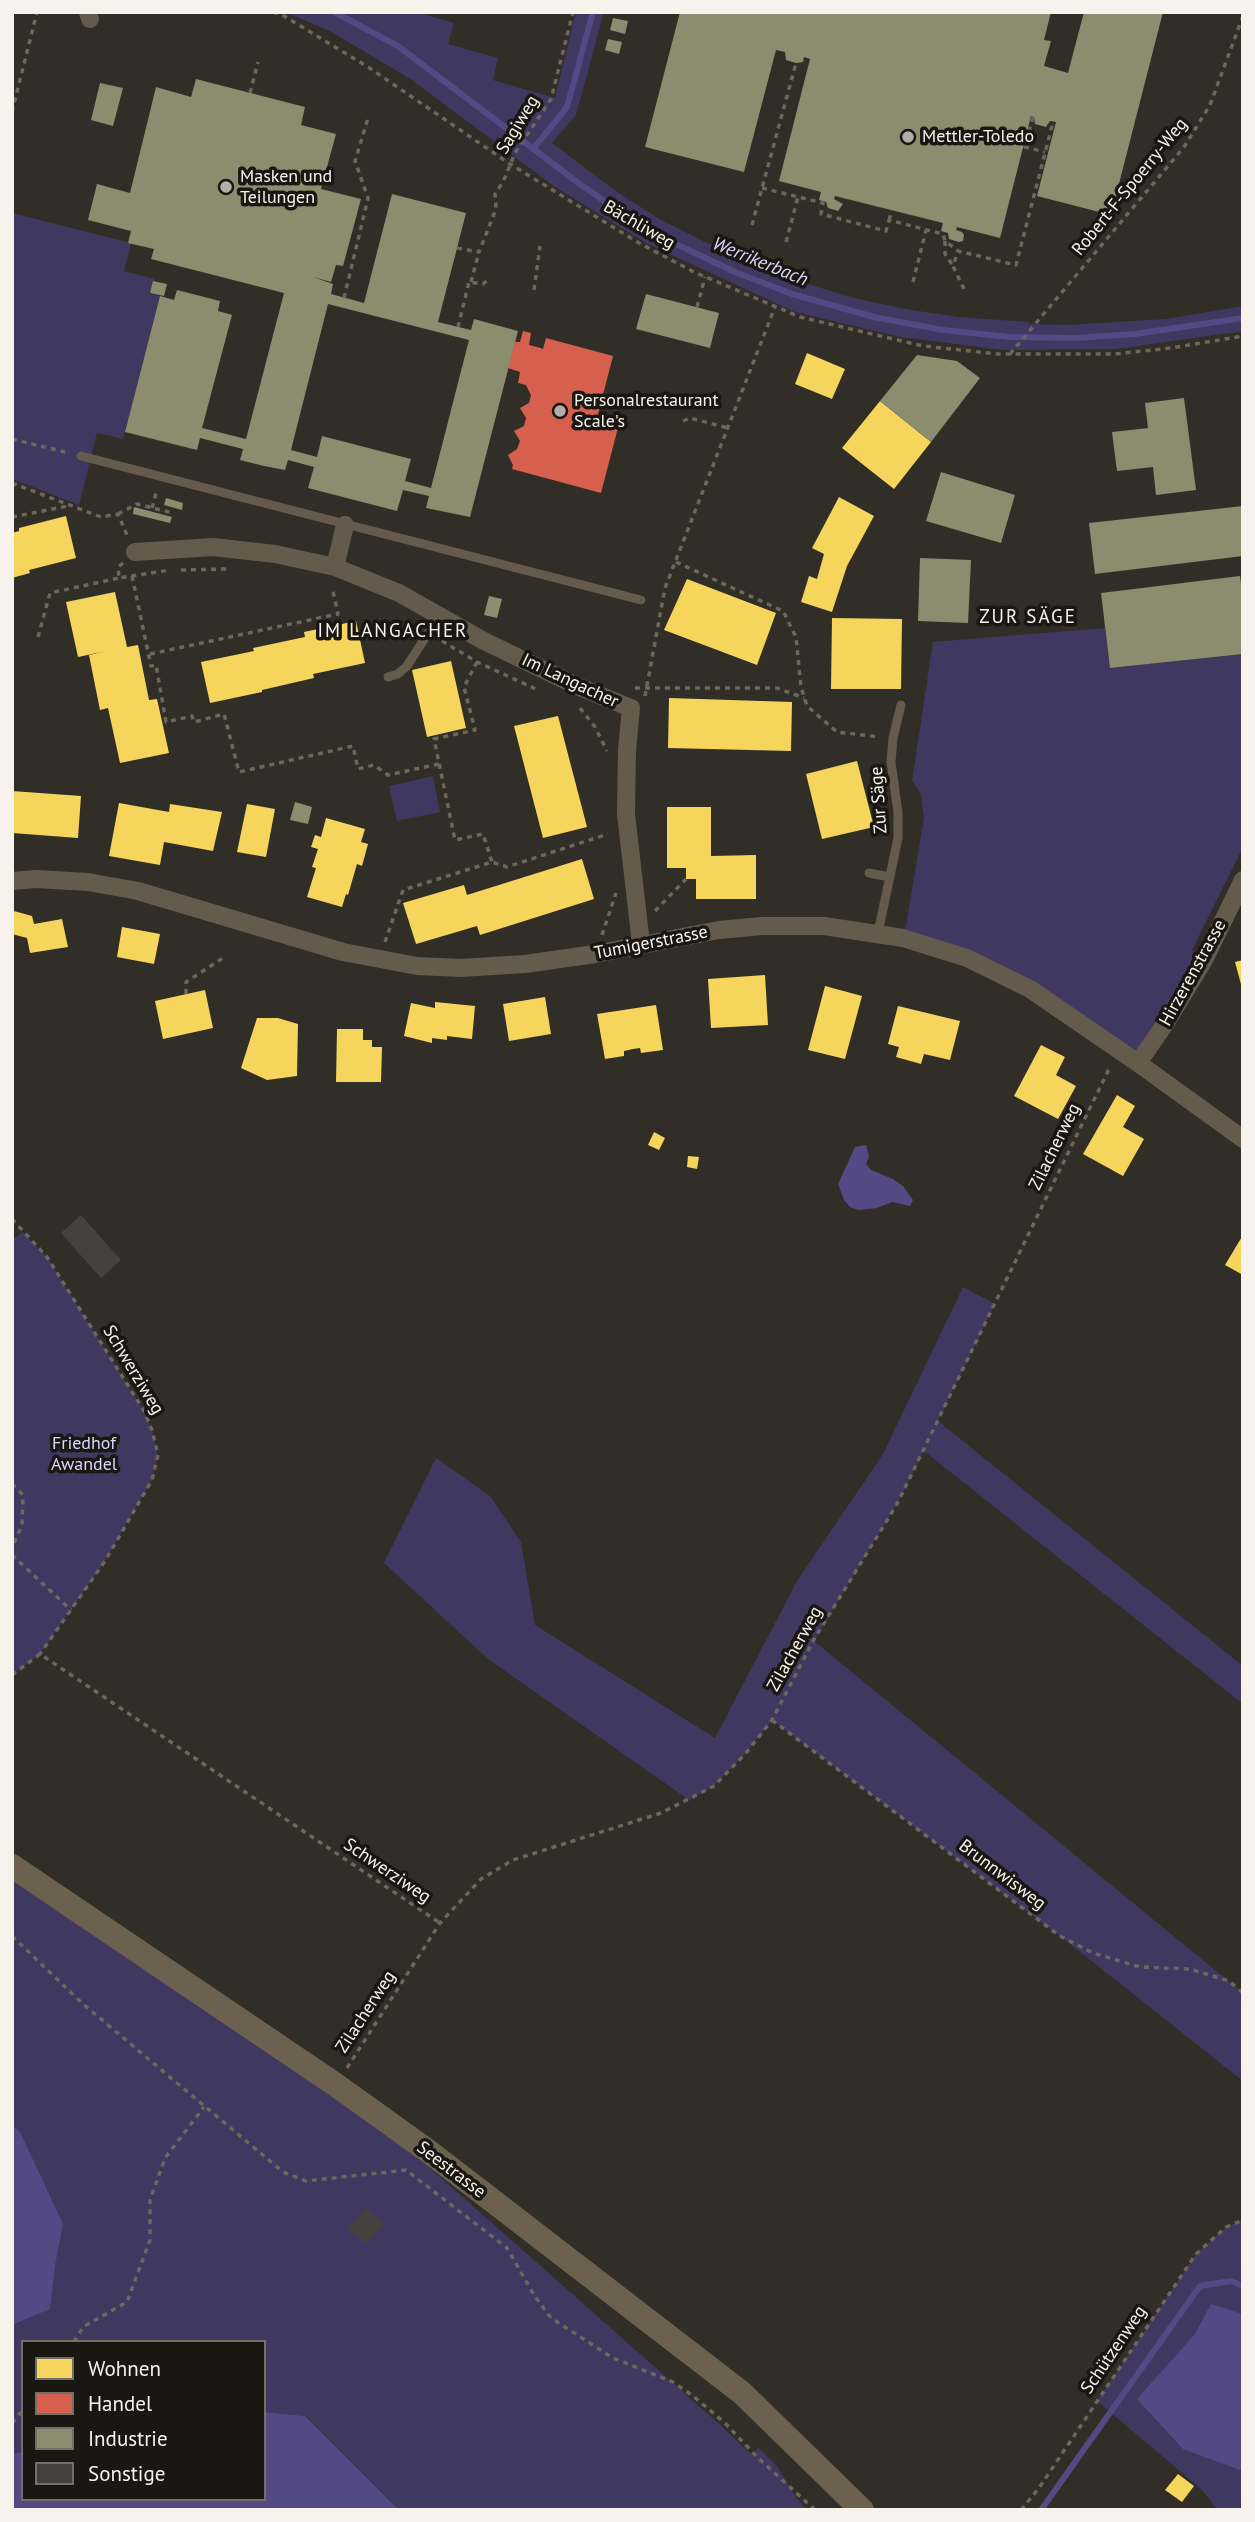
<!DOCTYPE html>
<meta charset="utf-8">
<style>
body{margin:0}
#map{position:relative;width:1255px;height:2522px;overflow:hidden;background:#312e28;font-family:"PT Sans",sans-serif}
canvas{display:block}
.frame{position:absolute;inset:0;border:14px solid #f7f3ec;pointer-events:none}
.legend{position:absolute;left:21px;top:2340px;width:245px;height:161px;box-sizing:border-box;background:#1a1712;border:2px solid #726f69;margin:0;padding:9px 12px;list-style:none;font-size:21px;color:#f7f3ec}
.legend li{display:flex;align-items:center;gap:14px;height:35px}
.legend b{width:35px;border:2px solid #726f69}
</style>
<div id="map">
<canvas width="1255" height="2522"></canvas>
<div class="frame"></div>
<ul class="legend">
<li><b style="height:19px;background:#f6d55c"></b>Wohnen</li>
<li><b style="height:19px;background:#d6604d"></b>Handel</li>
<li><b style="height:19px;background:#8c8c6e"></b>Industrie</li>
<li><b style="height:19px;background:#45423d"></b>Sonstige</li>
</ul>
</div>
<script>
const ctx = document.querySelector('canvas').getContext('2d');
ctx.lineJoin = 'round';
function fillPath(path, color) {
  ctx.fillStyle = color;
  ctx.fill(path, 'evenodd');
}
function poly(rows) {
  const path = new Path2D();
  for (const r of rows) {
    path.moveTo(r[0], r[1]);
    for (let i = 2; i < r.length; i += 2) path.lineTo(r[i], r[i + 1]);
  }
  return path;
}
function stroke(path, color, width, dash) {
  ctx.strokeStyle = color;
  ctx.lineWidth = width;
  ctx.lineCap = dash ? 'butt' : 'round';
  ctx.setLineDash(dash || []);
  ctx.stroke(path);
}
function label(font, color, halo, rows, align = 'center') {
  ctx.font = font + ' "PT Sans",sans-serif';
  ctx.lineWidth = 7;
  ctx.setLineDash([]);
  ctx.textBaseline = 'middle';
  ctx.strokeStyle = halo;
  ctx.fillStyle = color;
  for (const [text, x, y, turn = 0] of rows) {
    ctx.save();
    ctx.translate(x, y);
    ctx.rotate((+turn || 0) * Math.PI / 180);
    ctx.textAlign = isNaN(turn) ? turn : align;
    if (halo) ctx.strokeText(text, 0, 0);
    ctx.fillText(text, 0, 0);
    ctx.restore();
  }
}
fillPath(poly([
 [285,12,416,12,454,23,448,44,498,58,493,80,555,98,576,12,604,12,576,115,552,143,617,192,661,220,707,243,805,283,854,298,905,309,958,317,1029,322,1028,324,1066,325,1166,319,1243,306,1243,331,1116,349,1003,350,900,337,795,312,646,243,555,187,412,80,330,31],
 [12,213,131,243,124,271,154,279,150,294,160,296,123,439,97,433,79,505,12,479],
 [1105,628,1110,668,1243,654,1243,847,1192,950,1205,958,1138,1063,1030,989,904,938,924,818,921,794,912,781,933,642],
 [433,776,440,812,397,821,389,786],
 [22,1232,47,1257,144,1411,152,1430,158,1455,152,1480,105,1561,40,1654,12,1675,12,1240],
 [963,1287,995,1304,938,1421,1243,1666,1243,1704,924,1451,897,1504,814,1641,1243,1993,1243,2081,1060,1936,772,1720,746,1753,714,1786,689,1800,488,1659,384,1563,436,1458,490,1496,521,1542,535,1625,715,1738,797,1581,883,1454],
 [12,1866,336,2085,717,2422,752,2455,759,2448,777,2466,795,2496,807,2510,399,2510,306,2416,264,2412,264,2342,23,2342,23,2493,12,2495],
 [1243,2220,1243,2510,1218,2510,1201,2489,1097,2401,1196,2254,1226,2227]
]), '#3f3861');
fillPath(poly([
 [866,1145,869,1156,866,1164,871,1170,893,1179,903,1186,913,1200,910,1206,892,1202,877,1208,858,1210,850,1207,844,1200,838,1184,855,1147],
 [12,2125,20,2132,63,2224,55,2265,50,2309,12,2325],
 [1211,2304,1243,2314,1243,2468,1240,2470,1183,2449,1137,2399,1195,2334],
 [264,2412,305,2416,399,2510,12,2510,12,2454,23,2452,23,2499,264,2499]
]), '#534a85');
fillPath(poly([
 [807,353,845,369,832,399,795,384],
 [880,401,931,442,894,489,842,448],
 [839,497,874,516,847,566,832,612,801,602,809,576,817,579,824,554,812,548],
 [66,516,76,558,29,570,30,573,12,578,12,533,19,531,19,528],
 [687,579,776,613,757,665,664,630],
 [115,592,127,647,138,645,149,700,157,699,169,753,120,763,108,708,100,710,89,655,106,651,78,657,66,602],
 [832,618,902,619,901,689,831,689],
 [356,621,365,663,313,674,314,678,262,690,262,692,210,703,201,662,254,651,253,648,305,637,304,632],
 [451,661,466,728,427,737,412,670],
 [669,698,792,702,791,751,668,748],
 [558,716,587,827,543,838,514,726],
 [857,761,874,827,822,839,806,774],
 [12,791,81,796,78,838,12,833],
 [119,803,169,812,170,804,222,812,213,851,164,842,160,865,109,856],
 [247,804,275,809,266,857,237,852],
 [667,807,711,807,711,856,756,855,756,899,696,899,696,879,686,879,686,868,667,868],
 [326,818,365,829,361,842,368,844,362,866,357,864,348,895,346,894,342,907,307,897,316,868,312,867,318,849,311,847,315,835,321,837],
 [582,859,594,899,480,935,477,926,416,944,403,903,464,885,467,895],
 [14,911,32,916,34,924,62,919,68,947,30,953,27,938,12,934],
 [122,927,160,934,154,964,117,957],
 [1243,960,1243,988,1242,988,1235,962],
 [765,975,768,1025,711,1028,708,979],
 [825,986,862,996,845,1059,808,1050],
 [205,990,213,1028,163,1039,155,1001],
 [545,997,551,1034,509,1041,503,1004],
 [435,1002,475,1006,472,1039,447,1036,447,1040,432,1038,432,1043,404,1036,411,1003,435,1008],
 [656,1005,663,1050,641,1053,640,1048,633,1049,624,1051,624,1056,605,1059,597,1014],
 [898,1006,960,1021,950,1060,924,1054,921,1064,896,1057,899,1047,888,1044],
 [257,1018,278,1018,298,1024,297,1076,267,1080,241,1068],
 [337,1029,363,1029,363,1040,372,1040,372,1047,382,1047,381,1082,336,1082],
 [1041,1045,1065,1057,1056,1075,1076,1086,1058,1119,1014,1096],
 [1117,1095,1135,1106,1123,1127,1144,1139,1123,1176,1083,1154],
 [654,1132,665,1138,659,1150,648,1145],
 [688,1156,699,1157,697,1169,687,1167],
 [1243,1235,1243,1275,1225,1265],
 [1178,2474,1194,2486,1182,2502,1165,2490]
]), '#f6d55c');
fillPath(poly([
 [523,331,531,333,529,345,537,347,543,349,546,338,613,356,598,414,620,420,601,493,512,469,513,465,508,455,517,449,520,441,514,431,524,426,526,418,520,408,529,403,531,395,526,385,518,383,520,372,508,368,515,342,520,342]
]), '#d6604d');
fillPath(poly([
 [680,12,1051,12,1044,40,1051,41,1044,66,1068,73,1084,12,1163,12,1111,215,1037,196,1056,122,1050,121,1046,127,1035,124,1034,117,1031,116,1000,238,957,227,956,230,962,232,964,235,963,241,959,242,949,239,948,233,941,231,943,223,835,196,834,199,843,204,838,211,828,208,826,202,819,200,821,192,779,181,810,59,804,57,803,62,796,63,786,60,785,52,776,50,744,172,645,147],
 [613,18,628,21,625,34,610,30],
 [608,39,622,42,619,54,605,50],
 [196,79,305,107,301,125,336,134,321,189,361,199,343,266,336,265,331,282,313,277,333,284,331,294,364,303,392,194,466,213,438,322,471,330,474,319,518,331,470,517,426,508,429,496,403,490,397,511,308,488,314,467,288,460,285,470,264,466,240,460,243,449,200,438,197,450,125,432,160,296,174,300,177,290,220,301,218,311,232,315,202,428,246,439,284,293,151,259,154,249,128,243,131,231,88,220,97,184,130,193,156,87,191,97],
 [328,304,469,340,431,488,405,481,411,459,322,436,317,457,291,450],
 [100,83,123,88,113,126,91,120],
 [153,281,167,284,164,296,150,293],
 [646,294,719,313,710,348,636,329],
 [917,355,957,361,980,378,931,442,880,401],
 [1184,398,1196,490,1156,495,1153,467,1117,471,1112,432,1148,428,1145,403],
 [941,472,1015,495,1001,543,926,521],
 [166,498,183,503,182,510,164,505],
 [1243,506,1243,556,1095,574,1089,523],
 [134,507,172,517,170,523,133,514],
 [920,558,971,560,968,623,918,621],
 [1240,576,1243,598,1243,654,1110,668,1101,593],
 [489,596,502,599,497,618,484,615],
 [295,802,312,807,308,824,290,820]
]), '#8c8c6e');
stroke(poly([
 [334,12,398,46,577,182,626,216,678,245,735,272,792,294,874,317,943,330,1010,337,1076,338,1135,334,1243,318],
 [533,149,567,107,593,12],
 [1041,2510,1200,2286,1231,2281,1243,2286]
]), '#534a85', 6);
fillPath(poly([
 [81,1215,121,1260,101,1278,61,1233],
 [365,2208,384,2223,367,2244,348,2229]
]), '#45423d');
stroke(poly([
 [273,12,284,16,368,67,510,164,639,243,694,272,800,317,923,346,998,354,1115,354,1171,348,1243,336],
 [250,93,258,62],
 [12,112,37,12],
 [1033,117,1025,147,1045,152],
 [762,188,823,203,821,214,886,231,889,220,943,234,945,241,958,251],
 [889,220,892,210],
 [752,225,796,63],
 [945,241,945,254,953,266],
 [786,242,798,197],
 [457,248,479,252,496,209,495,194,503,182,515,153,551,99,573,12],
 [471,282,479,252],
 [913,282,926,230],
 [964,289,953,266,958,251,1016,265,1053,122],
 [534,290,540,246],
 [344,298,368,198,355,161,369,115],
 [697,307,705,277],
 [458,327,469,282,483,284,489,279],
 [1010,354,1184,147,1210,105,1243,16],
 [683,421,690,418,728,428],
 [12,439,69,453],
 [12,483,101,517,118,514,127,535],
 [152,508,157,490],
 [118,514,137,504,173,513],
 [12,517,68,506],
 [676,562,783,611,796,637,801,687,807,706,837,732,880,737],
 [123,563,118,567,119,578,170,570],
 [181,570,226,569],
 [132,576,151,666,156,665,166,722,192,716,194,722,224,714,239,772,353,746,358,769,374,765,388,775,439,764],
 [38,637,50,593,119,578],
 [442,641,477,662,538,690],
 [150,654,338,614,332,587],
 [477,662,464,687,475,730,434,739,455,840,483,834,492,862],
 [635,688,777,688,804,698],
 [645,696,665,588,775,307],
 [580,708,595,727,607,751],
 [655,911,686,879],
 [602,935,616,893],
 [385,942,403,890,492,862,507,867,608,834],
 [186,994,186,982,223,958],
 [12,1219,47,1257,144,1411,152,1430,158,1455,152,1480,105,1561,40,1654],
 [12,1484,23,1495,22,1525,12,1548],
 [12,1555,71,1610],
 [12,1675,40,1654,440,1923],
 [772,1720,1060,1936,1093,1953,1140,1967,1190,1969,1229,1981,1243,1993],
 [12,1936,83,2004,283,2172,306,2181,406,2170,507,2248,534,2295,551,2318,613,2358,673,2382,693,2396,726,2424,757,2457,815,2510],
 [347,2068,440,1923,481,1879,513,1860,661,1813,714,1786,746,1753,772,1720,813,1641,897,1504,1110,1067],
 [74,2342,83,2327,127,2302,150,2240,150,2200,165,2158,204,2107],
 [12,2423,23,2410],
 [1021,2510,1039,2488,1196,2254,1226,2227,1243,2220]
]), '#6c665c', 3.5, [5, 5]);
stroke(poly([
 [81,456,641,600],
 [388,677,398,674,407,666,439,616],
 [869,873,890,877],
 [878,933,898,838,898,813,891,762,893,738,901,705]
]), '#645b4c', 9);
stroke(poly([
 [88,12,90,19],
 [135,552,213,547,275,554,335,567,399,593,484,641,577,686,631,708,627,750,626,814,641,944],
 [335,567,345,525],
 [12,881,36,879,88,882,138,891,343,952,417,966,461,968,525,964,595,954,719,930,762,926,824,926,903,938,967,958,1030,989,1138,1063,1243,1139],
 [1138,1063,1165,1024,1205,958,1243,880]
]), '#645b4c', 18);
stroke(poly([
 [12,1866,336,2085,428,2151,742,2393,862,2510]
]), '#6b614e', 24);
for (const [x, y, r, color] of [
 [908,137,7,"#b2aea7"],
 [226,187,7,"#b2aea7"],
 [560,411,7,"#b2aea7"]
]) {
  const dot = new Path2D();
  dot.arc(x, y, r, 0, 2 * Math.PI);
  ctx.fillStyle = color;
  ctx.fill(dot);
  stroke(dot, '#1a1712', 2.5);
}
label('18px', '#f7f3ec', '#1a1712', [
 ["Sagiweg",518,125,-59],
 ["Robert-F-Spoerry-Weg",1130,187,-51],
 ["Bächliweg",639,225,30],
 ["Im Langacher",570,681,25],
 ["Zur Säge",879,800,-94],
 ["Tumigerstrasse",651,943,-11],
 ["Hirzerenstrasse",1193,973,-61],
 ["Zilacherweg",1055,1147,-64],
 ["Schwerziweg",133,1370,59],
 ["Zilacherweg",795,1649,-61],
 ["Schwerziweg",387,1871,34],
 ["Brunnwisweg",1002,1875,37],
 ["Zilacherweg",366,2012,-57],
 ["Seestrasse",451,2170,37],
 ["Schützenweg",1114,2350,-56]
]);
label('18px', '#f7f3ec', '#1a1712', [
 ["Mettler-Toledo",922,137],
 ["Masken und",240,177],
 ["Teilungen",240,198],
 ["Personalrestaurant",574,401],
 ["Scale's",574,422]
], 'left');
label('18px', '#dad8ff', '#1a1712', [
 ["Friedhof",84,1444],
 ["Awandel",84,1465]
]);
label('italic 19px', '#dad7ff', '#1a1712', [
 ["Werrikerbach",760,262,22]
]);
ctx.letterSpacing = '2px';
label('19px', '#f7f3ec', '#1a1712', [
 ["ZUR SÄGE",1028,618],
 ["IM LANGACHER",393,632]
]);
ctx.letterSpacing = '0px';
</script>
